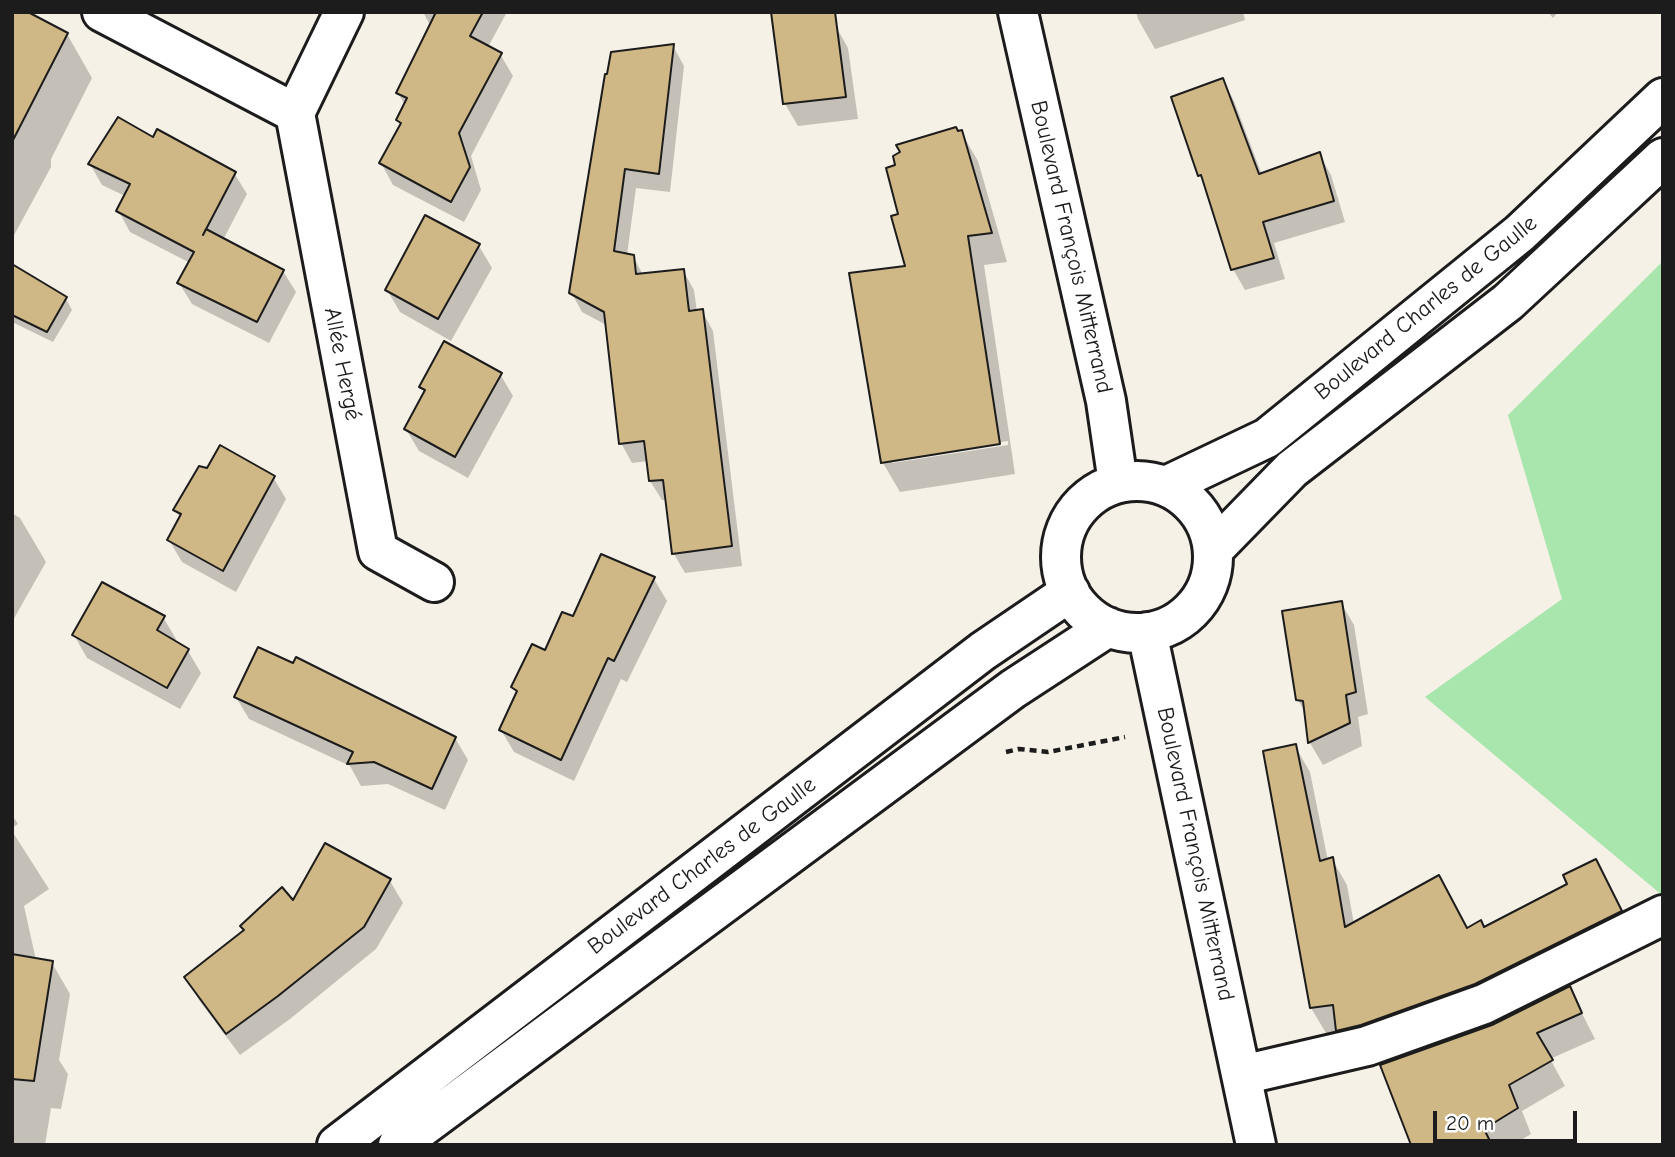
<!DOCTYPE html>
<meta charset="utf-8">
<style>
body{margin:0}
#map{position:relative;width:1675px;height:1157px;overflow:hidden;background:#f6f1e7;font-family:"Comic Neue",sans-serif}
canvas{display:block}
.frame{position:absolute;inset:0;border:14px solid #1c1c1c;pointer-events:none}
.scale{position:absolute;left:1433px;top:1111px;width:144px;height:32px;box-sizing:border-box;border:4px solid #1c1c1c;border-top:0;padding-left:9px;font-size:21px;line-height:24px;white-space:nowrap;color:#1c1c1c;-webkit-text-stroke:5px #fff;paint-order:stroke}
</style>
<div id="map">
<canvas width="1675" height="1157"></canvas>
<div class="frame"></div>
<div class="scale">20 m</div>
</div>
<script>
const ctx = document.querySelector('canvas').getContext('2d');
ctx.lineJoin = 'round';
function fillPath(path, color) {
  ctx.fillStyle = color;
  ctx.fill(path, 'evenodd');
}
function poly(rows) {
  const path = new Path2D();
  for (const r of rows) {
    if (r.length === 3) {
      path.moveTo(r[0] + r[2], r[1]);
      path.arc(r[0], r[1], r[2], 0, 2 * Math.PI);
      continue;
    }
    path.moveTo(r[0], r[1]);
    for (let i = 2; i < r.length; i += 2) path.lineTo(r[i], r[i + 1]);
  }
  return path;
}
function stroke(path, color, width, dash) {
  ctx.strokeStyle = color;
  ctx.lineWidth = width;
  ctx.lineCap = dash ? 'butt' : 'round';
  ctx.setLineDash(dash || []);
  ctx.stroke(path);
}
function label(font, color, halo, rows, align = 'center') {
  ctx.font = font + ' "Comic Neue",sans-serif';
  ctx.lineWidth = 5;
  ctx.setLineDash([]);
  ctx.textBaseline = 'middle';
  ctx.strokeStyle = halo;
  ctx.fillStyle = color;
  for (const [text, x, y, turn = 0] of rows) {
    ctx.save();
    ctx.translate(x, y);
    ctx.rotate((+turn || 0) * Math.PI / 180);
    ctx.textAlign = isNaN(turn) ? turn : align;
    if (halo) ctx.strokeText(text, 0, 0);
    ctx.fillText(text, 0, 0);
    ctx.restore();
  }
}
fillPath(poly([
 [1663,261,1663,896,1425,697,1562,599,1508,415]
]), '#a9e6ad');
fillPath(poly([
 [12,12,67,34,92,78,51,159,51,167,12,239],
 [423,12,507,12,488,47,500,54,513,76,471,156,481,190,464,222,393,185,381,163,401,126,398,120,405,105,398,93,431,27],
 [1136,12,1243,12,1245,20,1155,49,1138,19],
 [1548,12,1558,12,1553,18],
 [835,25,848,48,858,119,798,126,785,104,776,33],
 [673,46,684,66,670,192,636,188,627,255,633,256,643,275,683,270,694,290,697,312,702,311,713,331,742,566,685,573,674,554,667,500,662,500,650,481,648,461,632,463,621,443,608,326,582,312,571,292],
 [1223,80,1234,101,1262,175,1319,154,1331,175,1345,222,1274,243,1285,279,1245,290,1233,269,1206,186,1200,175],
 [961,132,978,161,1007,262,984,265,1015,474,900,492,883,463,907,267,900,215,957,133],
 [1008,441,1008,445,892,463,892,460],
 [154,139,234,173,247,194,223,240,283,271,296,292,269,343,192,304,179,283,190,263,130,232,118,210,125,196,102,185,90,164],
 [479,246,492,268,451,341,400,312,387,290],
 [12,288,66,299,72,310,53,342,12,322],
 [500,374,513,396,468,478,419,451,406,429,425,393,421,387],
 [273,477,286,499,236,592,182,562,169,540,181,519,175,510],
 [12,513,20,518,46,562,12,622],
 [654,579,667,601,627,682,621,679,574,781,514,752,501,730,518,695,513,687,574,618],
 [1341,603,1354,625,1368,714,1358,717,1362,746,1323,765,1310,743,1306,714,1298,700],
 [163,617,176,639,174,643,188,651,201,673,180,709,87,658,74,635],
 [236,697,455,738,468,760,445,810,388,784,361,786,350,766,249,719],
 [1295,746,1310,772,1328,861,1332,859,1347,885,1354,924,1484,929,1610,887,1635,937,1353,1056,1339,1032,1326,1033,1311,1008],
 [12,815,18,824,12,828],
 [12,831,49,889,24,906,36,960,52,963,70,994,59,1060,68,1074,61,1109,51,1108,45,1145,12,1145],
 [390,881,403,903,376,949,290,1019,240,1055,199,1000,186,978,245,932,242,926,294,903],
 [1569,988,1595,1039,1550,1059,1565,1086,1522,1111,1531,1134,1513,1145,1413,1145,1492,1026]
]), '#0003');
const building = poly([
 [12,12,28,12,68,33,12,142,12,12],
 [436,12,483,12,470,36,502,53,459,133,470,167,451,202,379,163,401,123,396,120,407,98,396,93,436,12],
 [771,12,835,12,846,97,783,104,771,12],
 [674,44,659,174,625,169,614,251,634,255,636,274,684,269,689,311,703,309,732,546,672,554,663,480,649,481,644,441,619,444,604,312,569,293,605,74,607,74,611,52,674,44],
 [1223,78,1259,174,1320,152,1334,201,1263,222,1274,258,1231,270,1201,175,1198,176,1171,97,1223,78],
 [118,117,153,137,157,129,236,172,203,235,206,229,284,270,257,322,177,283,194,252,116,211,130,184,88,164,118,117],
 [956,127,958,131,962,130,992,233,968,236,1000,444,881,463,849,273,905,266,891,216,898,214,886,168,895,165,893,156,900,152,896,145,956,127],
 [425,215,480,244,438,319,385,290,425,215],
 [12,264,67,297,47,332,12,315,12,264],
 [444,341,502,373,455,457,404,429,425,390,419,387,444,341],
 [220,445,275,476,223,571,167,540,181,514,173,510,199,466,207,468,220,445],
 [601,554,655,577,614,661,608,658,561,760,499,730,517,691,511,687,532,644,545,650,562,612,573,616,601,554],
 [102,582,165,616,157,630,189,649,167,688,72,635,102,582],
 [1342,601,1356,692,1346,695,1350,723,1308,743,1303,701,1296,700,1282,611,1342,601],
 [258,647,293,663,296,657,456,737,432,789,374,762,347,764,353,752,234,697,258,647],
 [1296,744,1320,861,1333,857,1345,927,1439,875,1467,928,1481,920,1484,927,1567,884,1563,875,1596,859,1622,911,1475,984,1361,1025,1336,1031,1333,1005,1310,1008,1263,751,1296,744],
 [325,843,391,879,364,927,278,996,226,1034,184,977,244,930,240,926,282,887,293,900,325,843],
 [12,954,53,961,34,1081,12,1079,12,954],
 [1570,986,1582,1013,1537,1033,1553,1060,1509,1085,1518,1108,1484,1129,1492,1145,1411,1145,1380,1065,1492,1025,1570,986]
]);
fillPath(building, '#d0b786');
stroke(building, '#1c1c1c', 2);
const minor = poly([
 [102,12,295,113,344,12],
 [1018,12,1106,401,1118,483],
 [295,113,378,551,434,582],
 [1137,557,76],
 [1166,486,1267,438,1520,233,1663,98],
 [1213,550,1292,469,1508,302,1663,158],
 [1147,632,1256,1145],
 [1242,1075,1367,1046,1484,1004,1663,915],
 [337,1145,983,651,1070,592],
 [398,1145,1013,689,1108,627]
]);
stroke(minor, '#1c1c1c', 44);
stroke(poly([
 [1006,752,1019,749,1048,752,1125,737]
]), '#1c1c1c', 4.5, [7, 5]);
stroke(minor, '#fff', 38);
label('23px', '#1c1c1c', '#fff', [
 ["Boulevard François Mitterrand",1071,247,77],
 ["Boulevard Charles de Gaulle",1426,308,-39],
 ["Allée Hergé",342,364,79],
 ["Boulevard François Mitterrand",1195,854,78],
 ["Boulevard Charles de Gaulle",702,866,-37]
]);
</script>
